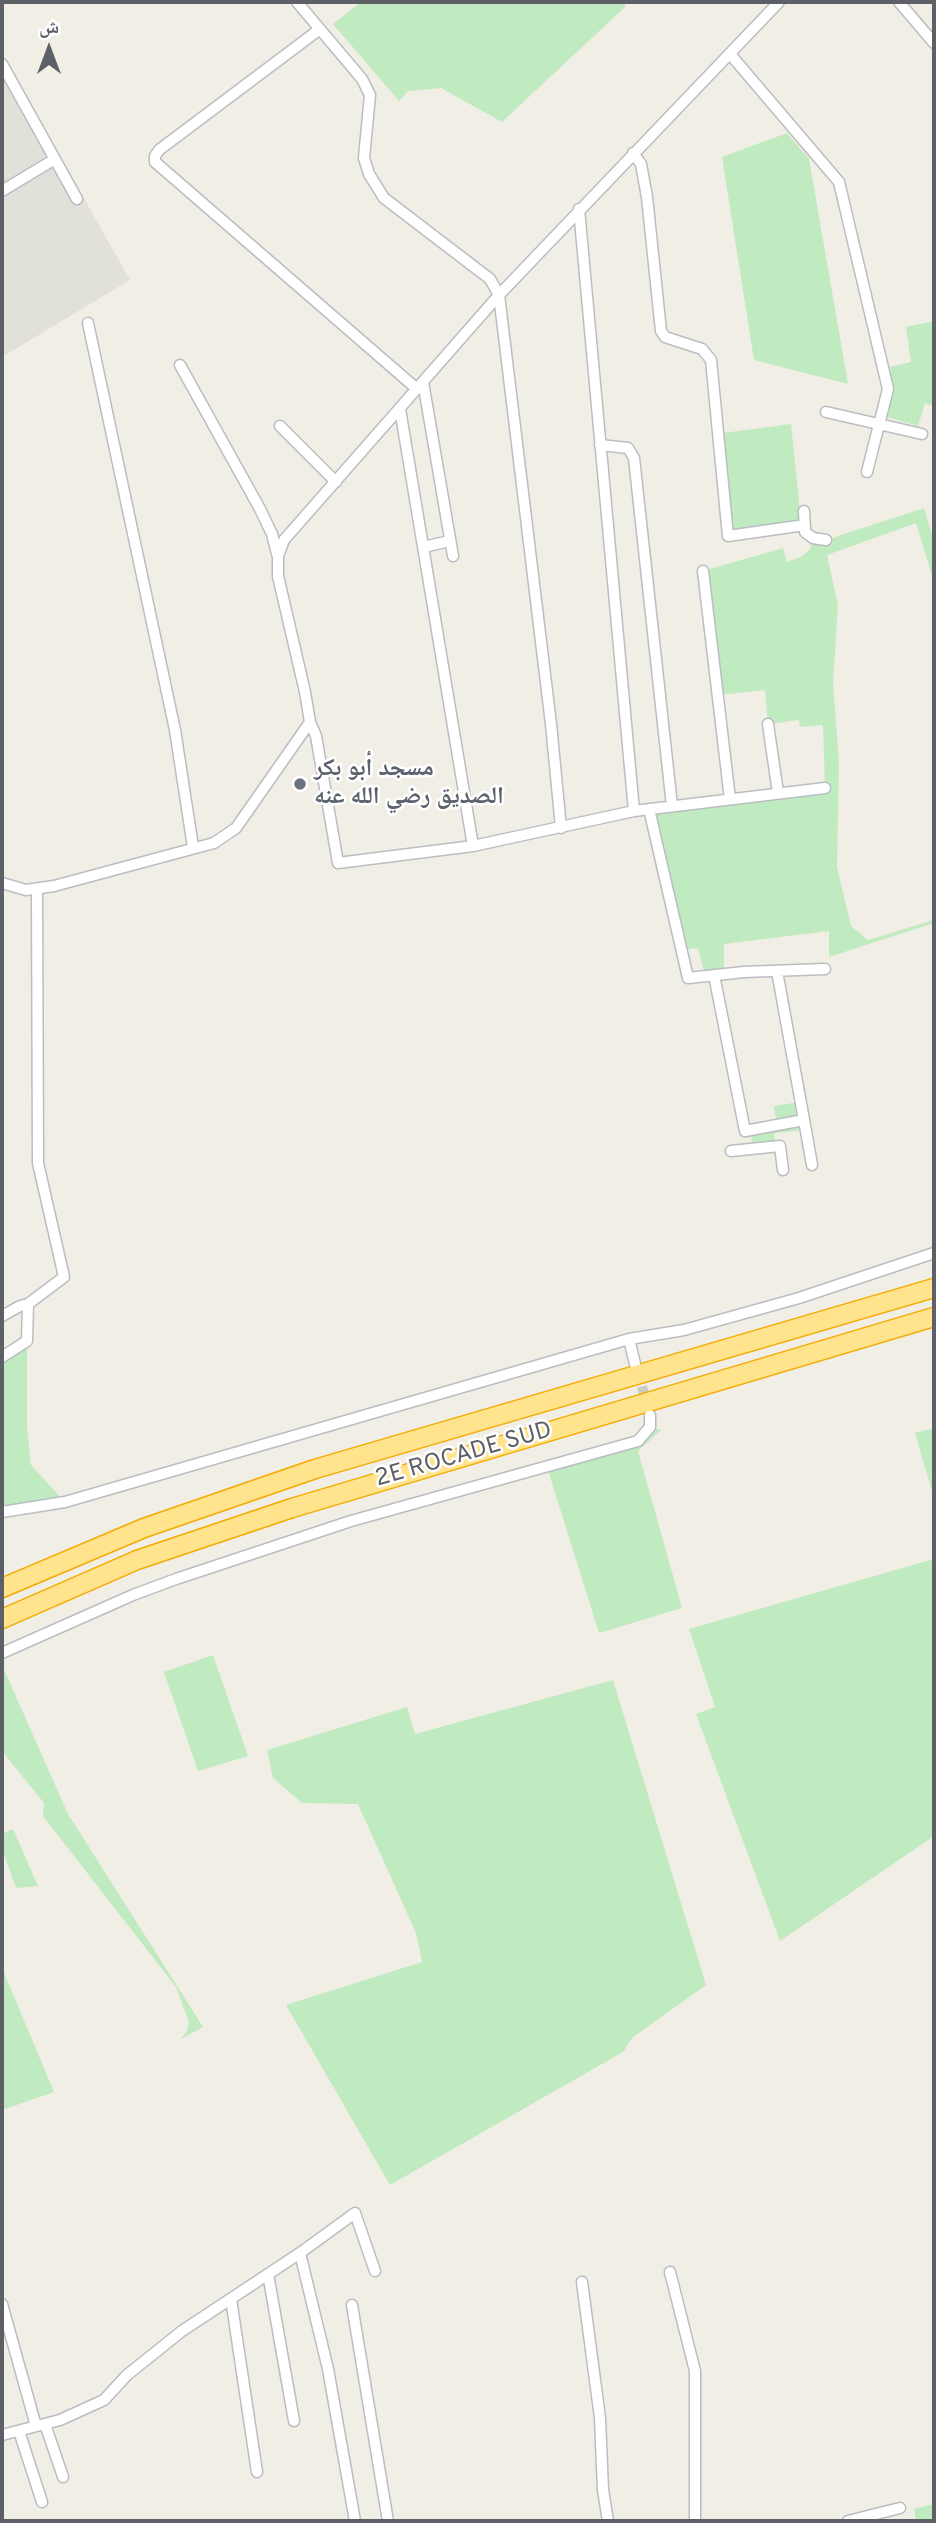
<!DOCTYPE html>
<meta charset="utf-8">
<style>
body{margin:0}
#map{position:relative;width:936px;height:2523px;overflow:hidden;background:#f0eee5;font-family:Overpass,"Noto Naskh Arabic",sans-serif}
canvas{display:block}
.frame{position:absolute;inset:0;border:4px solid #5d6167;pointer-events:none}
.north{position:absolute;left:14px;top:14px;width:70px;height:70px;-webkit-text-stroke:5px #fff;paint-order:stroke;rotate:0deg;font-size:19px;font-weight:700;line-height:28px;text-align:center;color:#5d6167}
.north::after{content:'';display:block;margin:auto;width:24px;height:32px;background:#5d6167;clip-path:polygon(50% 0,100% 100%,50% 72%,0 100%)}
</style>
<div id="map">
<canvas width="936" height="2523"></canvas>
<div class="frame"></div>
<div class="north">ش</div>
</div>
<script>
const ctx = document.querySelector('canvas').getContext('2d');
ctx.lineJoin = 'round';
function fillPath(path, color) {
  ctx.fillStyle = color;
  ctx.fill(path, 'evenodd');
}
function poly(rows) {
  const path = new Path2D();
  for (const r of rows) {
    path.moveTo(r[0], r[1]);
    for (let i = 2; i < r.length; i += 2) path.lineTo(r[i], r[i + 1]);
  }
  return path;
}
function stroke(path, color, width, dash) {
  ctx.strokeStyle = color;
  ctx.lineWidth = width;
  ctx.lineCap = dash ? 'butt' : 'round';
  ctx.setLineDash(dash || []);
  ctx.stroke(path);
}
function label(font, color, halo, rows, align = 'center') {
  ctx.font = font + ' Overpass,"Noto Naskh Arabic",sans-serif';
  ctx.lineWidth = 5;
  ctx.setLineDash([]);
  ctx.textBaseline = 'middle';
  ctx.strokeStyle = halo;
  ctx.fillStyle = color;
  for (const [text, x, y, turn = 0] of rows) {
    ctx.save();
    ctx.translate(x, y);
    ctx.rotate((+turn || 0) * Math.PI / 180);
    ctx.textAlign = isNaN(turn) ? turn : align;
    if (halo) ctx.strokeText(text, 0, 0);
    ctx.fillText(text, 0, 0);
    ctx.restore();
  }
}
fillPath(poly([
 [2,53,130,280,2,357]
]), '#e1e0d9');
fillPath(poly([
 [361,2,623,2,626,6,502,122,441,88,408,91,399,101,333,24],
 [787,133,809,159,848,384,754,360,722,157],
 [934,321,934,406,925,403,918,426,887,417,894,392,890,367,911,362,906,327],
 [791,424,801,522,732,532,723,433],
 [924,508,934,541,934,582,916,523,827,555,838,605,833,682,839,763,837,867,851,926,868,940,934,920,934,923,829,957,829,931,724,944,724,970,704,972,698,948,681,950,649,809,825,788,823,725,800,727,799,720,768,724,765,690,719,695,703,571,783,548,787,562,801,557,810,549,813,538,826,540],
 [800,1102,805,1130,774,1133,775,1144,753,1148,750,1130,777,1124,774,1106],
 [27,1341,27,1428,31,1465,65,1502,2,1512,2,1357],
 [650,1427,661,1430,638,1451,682,1608,599,1633,547,1467,638,1441],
 [934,1428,934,1498,915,1433],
 [934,1559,934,1836,780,1941,696,1714,715,1707,689,1629],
 [213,1655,248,1756,198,1771,164,1672],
 [2,1665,68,1814,203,2027,181,2039,187,2031,189,2022,176,1987,43,1816,44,1803,2,1751],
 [613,1680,706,1985,632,2038,623,2052,390,2185,286,2005,422,1962,416,1933,358,1804,302,1803,273,1778,267,1750,407,1707,415,1734],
 [13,1829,38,1886,16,1888,2,1849,2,1834],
 [2,1968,54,2092,2,2110],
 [934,2504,934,2521,916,2521,914,2509]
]), '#c0eac0');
stroke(poly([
 [638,1372,647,1405]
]), '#cbcbc6', 10, [10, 5]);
const street = poly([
 [297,2,362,79,370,95,364,158,369,174,384,198,490,279,499,295,551,724,561,828],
 [899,2,934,43],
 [320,29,159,150,155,156,155,162,417,389],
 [730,54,839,182,888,389,867,472],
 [2,64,77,199],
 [633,153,641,164,647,197,661,331,665,337,702,349,711,360,728,536,805,525],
 [2,191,55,159],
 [579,209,634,811],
 [88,323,175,730,193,847],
 [180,365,260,509,272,534,277,554],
 [423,382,453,556],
 [400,409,473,846],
 [826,412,922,434],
 [280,426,336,482],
 [600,445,628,448,634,458,672,806],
 [804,511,805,532,813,538,826,540],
 [423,547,450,541],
 [703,571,730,799],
 [310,722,316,736,338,863,473,846,634,811,825,788],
 [768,724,778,793],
 [649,809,688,978,744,972,825,969],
 [2,883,26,890,54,886,214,843,236,828,310,722,305,692,278,576,278,556,284,540,499,295,779,2],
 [714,975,745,1131,804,1120,777,971],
 [804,1120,812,1165],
 [731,1151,780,1146,783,1170],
 [2,1316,20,1306,28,1304],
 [629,1339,635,1364],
 [2,1357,27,1341,28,1304,64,1277,38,1163,37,889],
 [2,1512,65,1502,629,1339,684,1330,799,1298,934,1253],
 [2,1653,133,1595,176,1579,351,1521,638,1441,650,1427,650,1415],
 [300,2253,328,2369,355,2521],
 [670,2272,695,2371,695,2521],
 [268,2274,294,2421],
 [582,2282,600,2418,603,2490,608,2521],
 [231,2299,257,2472],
 [2,2304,36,2426],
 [352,2305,388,2521],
 [45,2424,63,2477],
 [19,2431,42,2502],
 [2,2435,60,2420,104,2400,127,2375,182,2331,300,2253,355,2213,375,2271],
 [848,2521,900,2508]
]);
const highway = poly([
 [2,1588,144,1528,315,1469,934,1288],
 [2,1619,137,1560,292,1508,934,1317]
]);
stroke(street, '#babdc2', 13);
stroke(highway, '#f5aa00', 21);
stroke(street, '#fff', 10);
stroke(highway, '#ffe38d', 18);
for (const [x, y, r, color] of [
 [300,784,7,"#6b7280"]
]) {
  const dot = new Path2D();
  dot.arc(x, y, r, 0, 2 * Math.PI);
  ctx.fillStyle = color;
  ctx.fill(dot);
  stroke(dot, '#fff', 2.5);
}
label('bold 24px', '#5b616d', '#fff', [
 ["مسجد أبو بكر",314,770],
 ["الصديق رضي الله عنه",314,798]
], 'left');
label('24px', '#5d6167', '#fff', [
 ["2E ROCADE SUD",464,1456,-16]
]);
</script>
